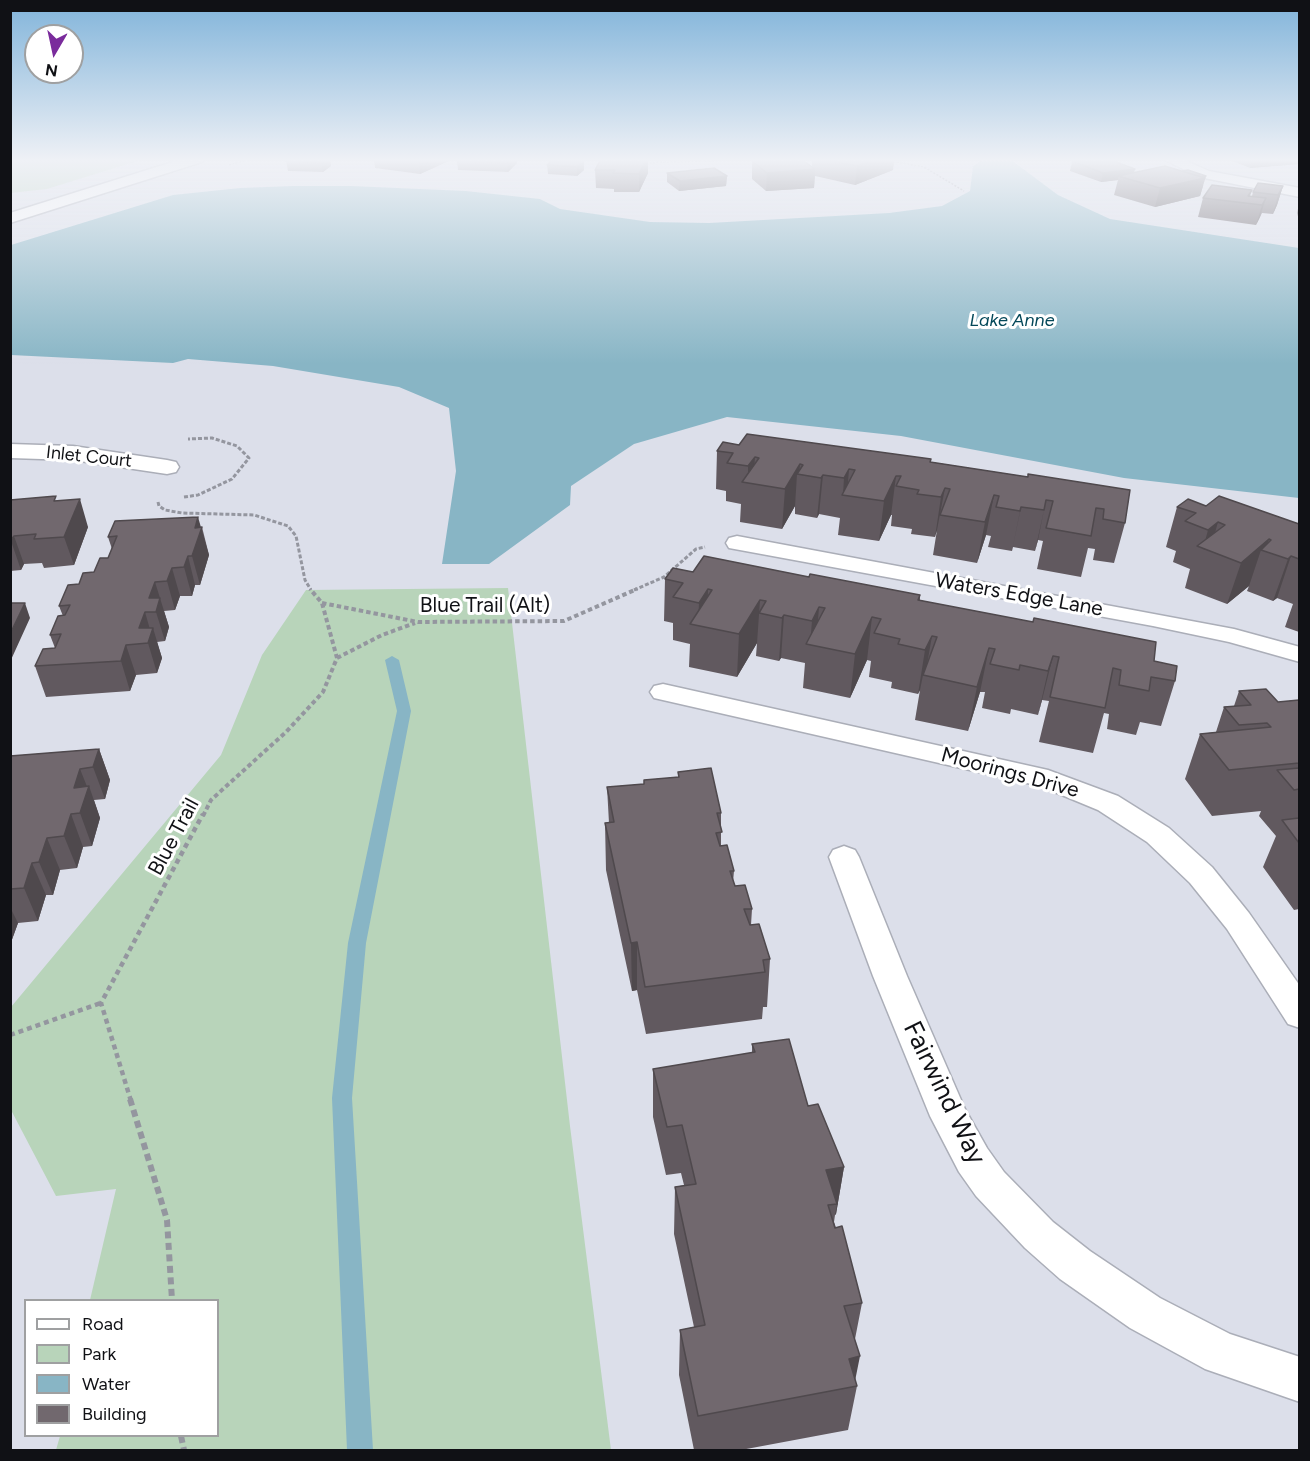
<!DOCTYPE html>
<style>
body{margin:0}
#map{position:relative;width:1310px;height:1461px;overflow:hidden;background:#dcdfea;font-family:Figtree,sans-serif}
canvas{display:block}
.frame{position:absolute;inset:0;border:12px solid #101115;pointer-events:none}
.legend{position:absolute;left:24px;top:1299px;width:195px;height:138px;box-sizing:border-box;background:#fff;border:2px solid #9fa0a1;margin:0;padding:8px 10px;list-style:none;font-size:18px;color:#101115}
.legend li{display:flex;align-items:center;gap:12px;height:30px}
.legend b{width:30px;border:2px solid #9fa0a1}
.north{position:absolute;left:24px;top:24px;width:60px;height:60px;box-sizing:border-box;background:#fff;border:2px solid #9fa0a1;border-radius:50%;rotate:189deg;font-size:16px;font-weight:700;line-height:24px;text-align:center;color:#101115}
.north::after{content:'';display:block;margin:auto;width:21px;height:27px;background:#7a2b9c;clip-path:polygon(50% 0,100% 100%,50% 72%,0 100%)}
</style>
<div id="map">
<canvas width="1310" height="1461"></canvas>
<div class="frame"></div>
<ul class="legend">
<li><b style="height:8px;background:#fff"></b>Road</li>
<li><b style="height:16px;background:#b8d4ba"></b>Park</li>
<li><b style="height:16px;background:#88b5c5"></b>Water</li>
<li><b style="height:16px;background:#71686e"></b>Building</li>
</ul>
<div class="north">N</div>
</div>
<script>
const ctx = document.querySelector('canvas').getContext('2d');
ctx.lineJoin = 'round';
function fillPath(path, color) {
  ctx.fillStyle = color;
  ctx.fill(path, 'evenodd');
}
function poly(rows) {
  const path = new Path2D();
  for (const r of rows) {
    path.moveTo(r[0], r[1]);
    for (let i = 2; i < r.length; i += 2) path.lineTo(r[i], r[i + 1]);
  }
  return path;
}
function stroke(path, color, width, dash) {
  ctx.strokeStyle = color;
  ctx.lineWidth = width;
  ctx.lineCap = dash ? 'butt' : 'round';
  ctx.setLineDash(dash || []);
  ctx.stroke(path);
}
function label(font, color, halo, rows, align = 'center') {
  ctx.font = font + ' Figtree,sans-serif';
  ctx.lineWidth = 6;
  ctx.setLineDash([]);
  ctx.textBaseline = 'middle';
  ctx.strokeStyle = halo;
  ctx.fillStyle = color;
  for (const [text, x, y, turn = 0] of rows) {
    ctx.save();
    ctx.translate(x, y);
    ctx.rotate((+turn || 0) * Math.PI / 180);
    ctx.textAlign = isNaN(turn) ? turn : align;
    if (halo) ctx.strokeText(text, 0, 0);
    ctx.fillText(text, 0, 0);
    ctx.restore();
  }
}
fillPath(poly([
 [11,159,144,159,47,189,11,193],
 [508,588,570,1126,611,1450,56,1450,60,1436,218,1436,218,1300,90,1300,116,1189,56,1196,11,1110,11,1007,221,755,262,655,306,590]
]), '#b8d4ba');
fillPath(poly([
 [984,159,1010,159,1058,195,1110,219,1299,248,1299,498,1124,478,901,436,727,417,634,444,571,486,570,505,489,564,442,564,456,471,449,408,399,387,273,366,188,359,173,363,11,355,11,245,173,195,240,188,292,186,352,186,466,191,540,199,560,209,650,222,709,223,889,213,942,206,970,191,973,166]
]), '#88b5c5');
fillPath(poly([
 [392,656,399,660,411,711,366,943,352,1098,373,1450,347,1450,332,1098,348,943,397,711,385,660,392,656]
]), '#88b5c5');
const lane = poly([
 [737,536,1234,629,1300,647,1300,662,1229,642,1153,626,729,548,726,543,729,538,737,536],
 [663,684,1048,770,1118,796,1169,828,1212,867,1249,913,1300,986,1300,1028,1288,1024,1227,929,1190,883,1147,842,1098,810,1040,786,654,698,650,692,654,686,663,684],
 [844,846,855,850,859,857,907,976,965,1109,987,1148,1004,1172,1053,1222,1090,1251,1160,1298,1230,1334,1300,1357,1300,1402,1205,1369,1130,1328,1060,1279,1025,1248,976,1196,959,1172,930,1116,873,976,829,857,833,850,844,846]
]);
const street = poly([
 [1163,159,1182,159,1209,171,1300,188,1300,197,1199,177,1163,159],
 [10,444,73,446,167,460,176,462,179,467,176,472,167,474,73,460,10,458,10,444]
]);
const secondary = poly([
 [182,159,204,159,202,162,10,223,10,213,182,159]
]);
stroke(lane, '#abaeb8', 3);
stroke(street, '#abaeb8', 3);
stroke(secondary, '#abaeb8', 3);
stroke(poly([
 [595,159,606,160],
 [890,161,924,167,964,191],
 [646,163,750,159],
 [229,165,251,159]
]), '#94969f', 1.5, [2, 1.5]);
stroke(poly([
 [184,497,198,495,232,479,249,458,237,446,212,438,188,439],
 [158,502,159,506,165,510,182,513,254,515,288,526,296,536,305,580,311,590],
 [634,590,664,577,696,549,705,547]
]), '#94969f', 3, [4, 2]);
stroke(poly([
 [322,603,418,622,564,621,637,589],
 [337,658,382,635,415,623],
 [203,816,211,800,286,732,323,692,337,658,322,603,310,589]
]), '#94969f', 4, [4.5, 3]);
stroke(poly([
 [10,1035,101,1003],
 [131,1101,101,1003,203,814]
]), '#94969f', 4.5, [5, 4]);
stroke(poly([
 [130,1099,167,1220,172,1300],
 [181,1436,184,1450]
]), '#94969f', 6, [7, 4.5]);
fillPath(lane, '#fff');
fillPath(street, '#fff');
fillPath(secondary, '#fff');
fillPath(poly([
 [289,159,330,159,331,166,323,172,288,171,286,161],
 [374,159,451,159,451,160,420,174,375,168],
 [459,159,516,159,517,163,508,172,458,170,457,161],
 [601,159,648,173,639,192,614,192,614,189,596,188,595,170],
 [812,159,894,159,893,170,855,185,815,176,814,188,766,191,752,179,752,161,812,167],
 [1227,159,1299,159,1299,164,1250,168],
 [584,161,584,170,577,176,548,174,547,165],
 [1072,161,1134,173,1204,186,1203,186,1200,196,1155,207,1114,195,1118,180,1101,182,1070,171],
 [667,173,727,176,726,186,679,191,667,182],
 [1283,186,1277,205,1273,214,1262,213,1256,225,1198,217,1203,198,1252,190,1250,196,1252,196,1253,192],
 [1299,204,1299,220,1297,213],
 [739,445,931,462,1028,477,1130,490,1125,523,1114,563,1093,560,1095,549,1088,548,1081,577,1037,569,1043,541,1038,540,1035,551,1013,547,1012,551,988,547,991,536,986,535,977,563,933,555,937,530,935,537,911,534,912,529,891,526,892,515,891,515,879,541,838,535,840,518,819,514,817,518,795,514,795,506,782,529,740,522,741,504,726,501,726,491,716,489,717,451],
 [10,500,57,501,88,527,74,565,44,568,42,563,24,564,21,570,10,571],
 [1206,506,1299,524,1299,632,1285,627,1293,604,1277,598,1273,601,1247,591,1249,586,1227,604,1185,588,1190,569,1173,562,1176,551,1166,547,1177,507],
 [202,527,209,555,200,585,195,585,192,596,180,596,175,610,164,611,169,627,165,641,157,642,162,658,157,673,136,675,130,691,46,697,35,666,55,648,50,635,63,616,59,606,79,584,94,572,108,558,112,549,108,537],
 [693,572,809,577,920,595,920,600,1154,661,1175,681,1161,726,1140,722,1136,735,1107,729,1109,714,1104,713,1093,753,1039,742,1049,701,1042,700,1038,715,1011,709,1010,714,982,708,985,692,980,692,968,731,915,720,920,690,918,694,891,688,892,682,869,677,871,661,867,660,850,698,803,688,805,663,781,658,779,661,756,656,757,643,737,677,689,667,690,644,673,640,673,623,664,621,665,579],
 [1239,691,1278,702,1299,700,1299,909,1294,910,1263,867,1276,836,1259,816,1261,811,1212,816,1185,779,1200,734,1216,732,1224,707,1234,706],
 [99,749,110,780,105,799,94,800,100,818,92,846,83,847,77,868,60,870,53,895,46,895,38,921,18,923,10,945,10,756],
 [678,772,721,813,721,846,734,871,733,882,735,886,752,909,751,925,770,959,767,1007,763,1007,762,1019,646,1034,637,990,632,991,606,870,605,823,609,823,607,787,644,784,644,780,678,777],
 [752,1044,808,1106,844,1167,836,1214,835,1215,834,1222,862,1303,855,1339,855,1380,857,1386,848,1430,741,1450,694,1450,679,1375,680,1330,694,1327,674,1234,675,1187,684,1185,681,1173,666,1175,653,1117,653,1069,752,1053]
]), '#61595f');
fillPath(poly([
 [326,159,330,159,331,166,323,172,321,163],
 [419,159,451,159,451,160,420,174],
 [511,159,516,159,517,163,508,172,507,163],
 [646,159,648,159,648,173,639,192,639,174],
 [876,159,894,159,893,170,855,185,857,166],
 [1252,159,1299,159,1299,164,1250,168],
 [584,161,584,170,577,176,577,167],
 [815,169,814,188,766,191,767,173],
 [1135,169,1133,178,1118,176,1118,180,1101,182,1103,173],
 [727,176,726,186,679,191,680,181],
 [1206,176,1200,196,1155,207,1160,188],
 [1283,186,1277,205,1273,214,1278,195],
 [1266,198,1260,217,1256,225,1262,205],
 [755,457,753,484,748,483,748,466],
 [800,464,799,475,797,474,795,506,782,529,785,489],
 [849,469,847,495,843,495,844,478],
 [823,475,819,514,817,518,821,478],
 [896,476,891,515,879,541,884,501],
 [945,488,937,530,935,537,941,497],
 [994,495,986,535,977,563,985,522],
 [80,499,88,527,74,565,64,537],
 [1046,500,1038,540,1035,551,1044,510],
 [1021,507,1012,551,1020,511],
 [198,517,209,555,200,585,192,556,195,528],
 [1218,522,1210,551,1203,549,1208,530],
 [14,536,24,564,21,570,11,541],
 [1269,539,1265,551,1261,550,1249,586,1227,604,1241,563],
 [188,556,195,585,192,596,184,567],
 [1291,556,1277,598,1273,601,1288,559],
 [172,568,180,596,175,610,167,581],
 [155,582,169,627,165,641,156,612,149,598],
 [708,589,707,627,698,626,699,603],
 [760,600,757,643,737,677,739,634],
 [25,603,30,618,10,662,10,634],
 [819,607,816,646,810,645,812,621],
 [145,612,151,633,153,628,162,658,157,673,148,643,139,628],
 [784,615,781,658,779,661,782,618],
 [872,617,867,660,850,698,855,654],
 [932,636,925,676,923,675,920,690,918,694,925,650],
 [126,645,136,675,130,691,121,661],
 [989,648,980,692,968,731,977,687],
 [1053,656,1042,700,1038,715,1048,671],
 [99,749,110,780,105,799,93,767],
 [80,769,88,789,89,786,100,818,92,846,80,813,74,788],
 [71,814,83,847,77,868,64,836],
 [47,838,60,870,53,895,39,862],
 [32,863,46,895,38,921,24,888],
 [10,907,18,923,10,945],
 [637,942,637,990,632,991,631,943],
 [844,1167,836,1214,835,1215,837,1204,826,1170],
 [860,1356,854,1386,849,1359]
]), '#4f494d');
const building = poly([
 [289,159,326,159,321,163,286,161,289,159],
 [459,159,511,159,507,163,457,161,459,159],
 [554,159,558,159,584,161,577,167,547,165,554,159],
 [601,159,646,159,639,174,613,173,615,170,595,170,601,159],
 [774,159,801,159,815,169,767,173,752,161,774,159],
 [822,159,876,159,857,166,822,159],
 [1086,159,1108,159,1135,169,1103,173,1072,161,1086,159],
 [1165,166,1205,178,1160,188,1118,176,1165,166],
 [714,168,727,176,680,181,667,173,714,168],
 [1188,170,1206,176,1202,177,1182,171,1188,170],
 [1258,183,1283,186,1278,195,1253,192,1258,183],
 [1212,185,1252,190,1248,196,1266,198,1262,205,1203,198,1212,185],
 [747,434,931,459,930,462,1028,477,1028,474,1130,490,1125,523,1103,519,1104,509,1096,508,1091,536,1046,528,1053,501,1046,500,1044,510,1021,507,1020,511,996,507,999,496,994,495,985,522,940,515,950,489,945,488,941,497,917,494,919,490,896,486,901,476,896,476,884,501,842,495,855,470,849,469,844,478,823,475,821,478,797,474,803,465,800,464,785,489,742,482,759,458,755,457,748,466,727,463,733,453,717,451,723,442,739,445,747,434],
 [56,496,54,501,80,499,64,537,34,539,36,534,14,536,10,541,10,500,56,496],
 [1219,496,1299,524,1299,559,1291,556,1288,559,1261,550,1271,540,1269,539,1241,563,1197,546,1225,525,1218,522,1208,530,1185,521,1196,513,1177,507,1188,499,1206,506,1219,496],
 [198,517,195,528,202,527,192,556,188,556,184,567,172,568,167,581,155,582,149,598,160,598,156,612,145,612,139,628,153,628,148,643,126,645,121,661,35,666,43,649,55,648,61,634,50,635,58,616,65,615,70,605,59,606,68,585,79,584,83,573,94,572,100,558,108,558,117,536,108,537,115,521,198,517],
 [704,556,809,577,810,574,920,595,918,600,1033,622,1034,618,1156,642,1154,661,1177,666,1175,681,1151,677,1149,691,1119,685,1121,670,1113,668,1105,708,1050,697,1059,657,1053,656,1048,671,1020,665,1019,670,990,664,995,649,989,648,977,687,923,675,937,637,932,636,925,650,898,644,900,639,874,633,881,619,872,617,855,654,806,644,825,608,819,607,812,621,784,615,782,618,759,613,766,601,760,600,739,634,690,624,712,590,708,589,699,603,673,597,683,583,665,579,673,568,693,572,704,556],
 [10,603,25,603,10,634,10,603],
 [1266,689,1278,702,1299,700,1299,763,1229,770,1200,734,1271,727,1267,723,1239,725,1224,707,1251,705,1239,691,1266,689],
 [99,749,93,767,80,769,74,788,89,786,80,813,71,814,64,836,47,838,39,862,32,863,24,888,10,889,10,756,99,749],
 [711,768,721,813,717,813,722,832,716,833,720,846,727,845,734,871,730,871,735,886,745,885,752,909,744,909,750,925,759,924,770,959,763,960,765,972,645,987,637,942,631,943,605,823,614,822,607,787,644,784,644,780,679,777,678,772,711,768],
 [1299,768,1299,789,1294,790,1277,770,1299,768],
 [1299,818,1299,843,1282,820,1299,818],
 [789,1039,808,1106,818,1104,844,1167,826,1170,837,1204,828,1205,835,1228,842,1226,862,1303,844,1306,860,1356,849,1359,857,1386,698,1416,680,1330,705,1325,675,1187,696,1184,682,1125,667,1127,653,1069,755,1052,752,1044,789,1039]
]);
fillPath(building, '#71686e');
stroke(building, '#4f494d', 1.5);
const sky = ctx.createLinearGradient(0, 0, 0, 364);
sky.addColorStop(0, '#81b4da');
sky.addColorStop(0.44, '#eff1f6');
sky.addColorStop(1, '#eff1f600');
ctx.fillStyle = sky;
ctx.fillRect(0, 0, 1310, 364);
label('italic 18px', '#044859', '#fff', [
 ["Lake Anne",1012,321]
]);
label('18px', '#101115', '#fff', [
 ["Inlet Court",89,457,6]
]);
label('21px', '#101115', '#fff', [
 ["Waters Edge Lane",1019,595,10],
 ["Blue Trail (Alt)",485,606],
 ["Moorings Drive",1010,773,15],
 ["Blue Trail",174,837,-62]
]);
label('26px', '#101115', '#fff', [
 ["Fairwind Way",944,1093,64]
]);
</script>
